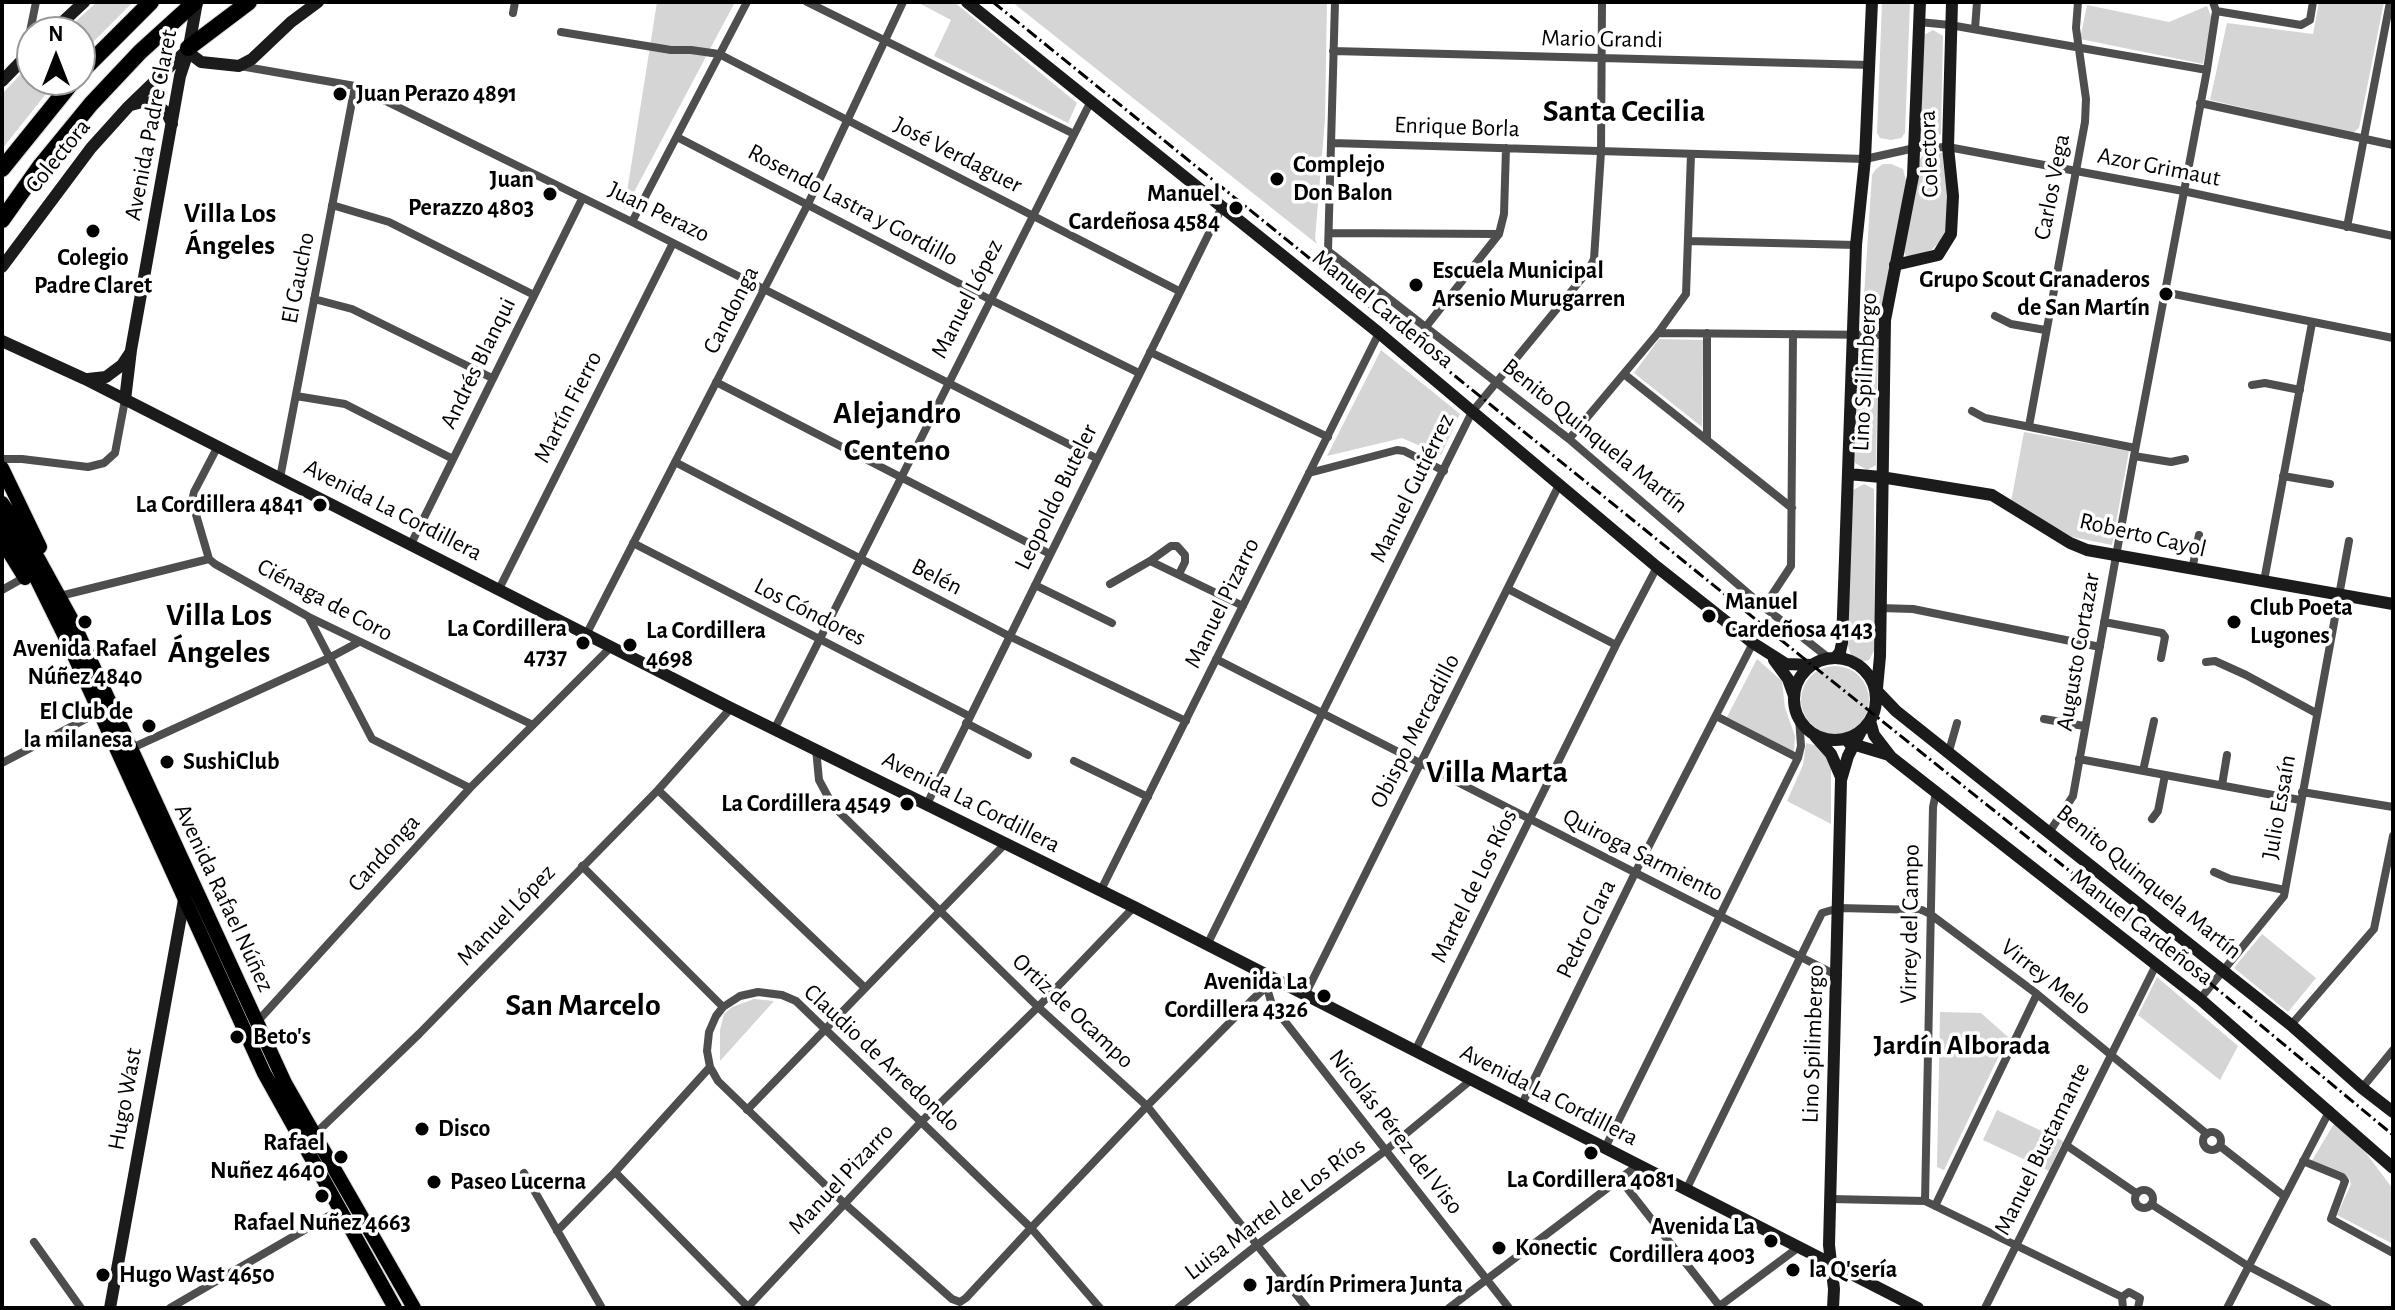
<!DOCTYPE html>
<meta charset="utf-8">
<style>
body{margin:0}
#map{position:relative;width:2395px;height:1310px;overflow:hidden;background:#fff;font-family:"Alegreya Sans",sans-serif}
canvas{display:block}
.frame{position:absolute;inset:0;border:4px solid #000;pointer-events:none}
.north{position:absolute;left:16px;top:16px;width:80px;height:80px;box-sizing:border-box;background:#fff;border:2px solid #999;border-radius:50%;rotate:0deg;font-size:22px;font-weight:700;line-height:32px;text-align:center;color:#000}
.north::after{content:'';display:block;margin:auto;width:28px;height:36px;background:#000;clip-path:polygon(50% 0,100% 100%,50% 72%,0 100%)}
</style>
<div id="map">
<canvas width="2395" height="1310"></canvas>
<div class="frame"></div>
<div class="north">N</div>
</div>
<script>
const ctx = document.querySelector('canvas').getContext('2d');
ctx.lineJoin = 'round';
function fillPath(path, color) {
  ctx.fillStyle = color;
  ctx.fill(path, 'evenodd');
}
function poly(rows) {
  const path = new Path2D();
  for (const r of rows) {
    if (r.length === 3) {
      path.moveTo(r[0] + r[2], r[1]);
      path.arc(r[0], r[1], r[2], 0, 2 * Math.PI);
      continue;
    }
    path.moveTo(r[0], r[1]);
    for (let i = 2; i < r.length; i += 2) path.lineTo(r[i], r[i + 1]);
  }
  return path;
}
function stroke(path, color, width, dash) {
  ctx.strokeStyle = color;
  ctx.lineWidth = width;
  ctx.lineCap = dash ? 'butt' : 'round';
  ctx.setLineDash(dash || []);
  ctx.stroke(path);
}
function label(font, color, halo, rows, align = 'center') {
  ctx.font = font + ' "Alegreya Sans",sans-serif';
  ctx.lineWidth = 7;
  ctx.setLineDash([]);
  ctx.textBaseline = 'middle';
  ctx.strokeStyle = halo;
  ctx.fillStyle = color;
  for (const [text, x, y, turn = 0] of rows) {
    ctx.save();
    ctx.translate(x, y);
    ctx.rotate((+turn || 0) * Math.PI / 180);
    ctx.textAlign = isNaN(turn) ? turn : align;
    if (halo) ctx.strokeText(text, 0, 0);
    ctx.fillText(text, 0, 0);
    ctx.restore();
  }
}
fillPath(poly([
 [97,2,133,2,80,55,80,32,64,32],
 [657,2,735,2,624,211],
 [917,2,954,2,1077,103,1068,123,934,56,951,20],
 [1012,2,1327,2,1325,119,1315,239,1317,244],
 [1882,2,1910,2,1905,133,1901,138,1891,140,1880,138,1877,133],
 [2319,2,2384,2,2359,128,2353,133,2210,100,2227,23,2313,34],
 [2087,5,2169,22,2207,6,2212,19,2203,64,2080,39],
 [1933,30,1943,36,1941,134,1935,138,1926,137,1921,132,1924,35],
 [32,62,32,80,57,80,2,149,2,94],
 [1926,152,1943,153,1947,171,1949,223,1943,239,1931,250,1912,258,1906,256,1904,252,1920,159],
 [1883,164,1891,164,1903,169,1907,184,1880,322,1874,331,1864,331,1862,326,1872,175,1876,169],
 [1659,339,1703,340,1702,427,1634,373],
 [1864,343,1871,343,1878,348,1876,465,1867,470,1855,463,1857,348],
 [1381,350,1460,414,1441,455,1402,438,1327,456],
 [2024,432,2129,451,2112,545,2072,537,2011,502],
 [1864,484,1874,489,1875,649,1869,660,1860,662,1851,655,1847,643,1853,490],
 [1757,659,1782,681,1785,708,1795,736,1794,752,1727,717],
 [1835,700,34],
 [1806,743,1818,746,1831,764,1831,824,1787,801,1803,765],
 [2262,934,2316,978,2288,1012,2234,968],
 [2157,977,2238,1046,2220,1080,2138,1015],
 [754,999,774,1001,720,1061,720,1030,724,1014,732,1007],
 [1940,1012,1981,1013,2008,1037,1944,1170,1937,1167],
 [1997,1110,2063,1141,2049,1171,1983,1140],
 [2335,1122,2363,1149,2393,1189,2393,1244,2337,1215,2351,1184,2349,1178,2311,1162]
]), '#d5d5d5');
const primary = poly([
 [2,468,40,547],
 [2,503,32,547,71,618,285,1083,414,1308],
 [2,523,36,578,71,649,264,1073,395,1308],
 [2,541,25,578]
]);
const highway = poly([
 [188,48,249,2],
 [80,73,151,2],
 [2,169,74,80],
 [2,220,41,165,91,104,140,52,195,2]
]);
stroke(primary, '#dbdbdb', 16);
stroke(highway, '#dbdbdb', 18);
stroke(poly([
 [807,2,1074,134],
 [1335,2,1328,251,1569,439,1764,607,1830,659],
 [2216,11,2301,25,2310,20,2313,2],
 [513,13,515,2],
 [1919,22,1950,25,2207,70],
 [1975,29,1977,2],
 [561,32,671,50,691,50,719,54,1179,291],
 [1333,51,1870,65],
 [25,56,36,2],
 [240,66,355,86,632,222,1096,458],
 [2200,103,2393,145],
 [677,137,989,299,1139,373],
 [1332,143,1865,159,1915,148,1948,147,2183,191,2393,236],
 [332,205,389,222,534,295],
 [632,222,747,2],
 [2347,227,2390,2],
 [1329,233,1499,234],
 [1688,241,1856,245],
 [2164,292,2393,338],
 [314,299,352,309,492,378],
 [1995,316,2011,324,2045,330],
 [1425,328,1499,234,1504,214,1506,148],
 [1658,333,1885,335],
 [1150,352,1328,437],
 [1624,374,1792,508],
 [716,382,1050,554],
 [2252,385,2265,383,2300,390],
 [296,396,345,404,453,459],
 [1972,411,1985,418,2135,448],
 [2029,426,2085,122,2086,99,2076,28,2078,2],
 [1569,439,1658,333,1686,294,1691,154],
 [1707,439,1707,333],
 [218,446,194,492,192,501,209,559,215,564,309,617,533,725],
 [2134,456,2171,462,2185,459],
 [2,459,22,459,88,467,104,463,115,453,125,400],
 [675,462,1009,636,1186,721],
 [1309,473,1397,450,1404,451,1444,471],
 [2283,476,2330,484],
 [280,478,355,86],
 [633,543,969,716],
 [411,544,582,199],
 [1150,561,1171,546,1177,546,1185,555,1185,562,1179,574],
 [2192,570,2199,535],
 [2264,581,2312,323],
 [1110,584,1150,561,1243,606],
 [1035,585,1112,623],
 [499,589,673,243],
 [1508,589,1616,645],
 [2,590,25,577],
 [60,596,209,559],
 [1764,607,1791,566,1793,334],
 [1880,608,1913,609,2100,647],
 [309,618,372,739,470,788],
 [2104,622,2162,633,2165,637,2161,658],
 [587,633,808,204,903,2],
 [1216,659,1838,976],
 [2206,662,2215,661,2246,675,2316,713],
 [1716,716,1798,758],
 [2044,719,2084,726],
 [966,723,1028,755],
 [775,728,1090,103],
 [132,748,329,658,359,642],
 [816,749,819,780,833,806,1038,1007,1147,1106,1307,1308],
 [1949,751,1957,723],
 [2079,759,2300,800],
 [1074,761,1148,797],
 [2,763,99,712],
 [2143,771,2154,721],
 [2222,785,2227,755],
 [658,790,864,987],
 [2302,792,2393,807],
 [927,804,1222,207],
 [2152,819,2158,811,2165,775],
 [2050,831,2073,796,2134,456,2207,70,2216,11,2213,2],
 [582,866,723,1007],
 [2214,872,2230,879,2285,890],
 [1100,892,1379,333],
 [1207,945,1472,412,1588,271,1594,259,1601,152,1602,2],
 [1263,974,1272,1005,1509,1308],
 [1305,995,1559,485],
 [2200,999,2284,896,2349,541],
 [257,1022,470,788,612,646],
 [2291,1025,2374,929,2393,836],
 [1415,1051,1616,645,1657,567],
 [2362,1088,2393,1050],
 [1521,1106,1635,873,1753,643],
 [747,1110,1005,844],
 [2212,1141,9],
 [313,1136,419,1034,658,790,731,708],
 [2066,1145,2136,1193],
 [2220,1146,2284,1196],
 [1605,1148,1798,758,1801,746,1799,718],
 [2303,1161,2342,1177,2345,1181,2331,1219,2393,1253],
 [615,1172,748,1307],
 [524,1173,602,1308],
 [1620,1179,1721,1308],
 [2144,1199,9],
 [1686,1190,1822,913,1839,908,1922,910,1930,914,2037,994,2207,1134],
 [1830,1199,1925,1201,2122,1297],
 [1925,1201,1933,807,1936,793],
 [2151,1204,2248,1266,2328,1308],
 [1935,1206,2037,994],
 [557,1231,615,1172,710,1067],
 [34,1242,81,1308],
 [170,1308,339,1210],
 [747,1308,922,1121,1038,1007,1134,907],
 [1100,1308,1031,1228,796,1001,782,995,758,992,740,996,723,1007,716,1016,709,1032,707,1051,710,1067,718,1081,845,1204,952,1299,960,1302,966,1298,1031,1228,1147,1106,1251,1001,1266,987,1279,981],
 [1178,1308,1257,1245,1385,1151,1471,1080],
 [1449,1308,1638,1165],
 [1717,1308,1799,1247],
 [1985,1308,2156,965],
 [2123,1308,2122,1297,2129,1292,2140,1298,2138,1308],
 [2227,1308,2330,1110]
]), '#4e4e4e', 8);
stroke(poly([
 [967,2,1379,333,1657,567,1753,643,1786,664,1812,665],
 [52,32,84,2],
 [188,52,201,62,239,66,252,59,291,22,318,2],
 [2,81,32,50],
 [131,105,142,102,155,103,167,113,172,124],
 [1895,265,1938,255,1951,234,1953,196,1948,147,1952,2],
 [2,267,91,148,128,107,186,51],
 [2,341,85,379,731,708,1134,907,1918,1308],
 [88,379,106,377,122,365,130,353],
 [125,400,131,350,180,76,188,52,197,2],
 [1848,474,1881,477,1992,495,2070,543,2087,550,2393,604],
 [1835,699,41],
 [1835,658,1840,652,1842,643,1856,245,1865,159,1872,2],
 [1774,660,1788,679,1794,696],
 [1875,689,1896,711,2291,1025,2362,1088,2393,1112],
 [1876,699,1880,656,1885,320,1913,176,1920,2],
 [1870,721,1874,735,1891,757,2200,999,2393,1168],
 [1815,736,1831,754,1841,777],
 [1849,743,1889,755],
 [110,1308,185,894],
 [1833,1308,1834,1289,1829,1245,1841,780,1848,756,1861,731]
]), '#1b1b1b', 12);
stroke(primary, '#000', 14);
stroke(highway, '#000', 16);
stroke(poly([
 [993,2,1812,665,2211,984,2393,1135]
]), '#000', 3, [12, 4, 2, 4]);
for (const [x, y, r, color] of [
 [340,94,8,"#000"],
 [1277,179,8,"#000"],
 [550,194,8,"#000"],
 [1236,208,8,"#000"],
 [93,231,8,"#000"],
 [1416,285,8,"#000"],
 [2166,294,8,"#000"],
 [320,505,8,"#000"],
 [1709,616,8,"#000"],
 [85,622,8,"#000"],
 [2234,622,8,"#000"],
 [583,643,8,"#000"],
 [630,645,8,"#000"],
 [149,726,8,"#000"],
 [167,762,8,"#000"],
 [907,804,8,"#000"],
 [1324,996,8,"#000"],
 [237,1037,8,"#000"],
 [422,1129,8,"#000"],
 [1591,1153,8,"#000"],
 [341,1157,8,"#000"],
 [434,1182,8,"#000"],
 [322,1196,8,"#000"],
 [1771,1241,8,"#000"],
 [1499,1248,8,"#000"],
 [1793,1270,8,"#000"],
 [103,1275,8,"#000"],
 [1250,1285,8,"#000"]
]) {
  const dot = new Path2D();
  dot.arc(x, y, r, 0, 2 * Math.PI);
  ctx.fillStyle = color;
  ctx.fill(dot);
  stroke(dot, '#fff', 3);
}
label('24px', '#000', '#fff', [
 ["Mario Grandi",1602,39,1],
 ["Avenida Padre Claret",151,125,-79],
 ["Enrique Borla",1457,127,2],
 ["Colectora",1929,154,-92],
 ["José Verdaguer",958,155,27],
 ["Colectora",58,156,-51],
 ["Azor Grimaut",2159,167,11],
 ["Carlos Vega",2052,187,-79],
 ["Rosendo Lastra y Gordillo",853,205,28],
 ["Juan Perazo",659,212,26],
 ["El Gaucho",298,278,-79],
 ["Manuel López",967,299,-63],
 ["Manuel Cardeñosa",1383,309,39],
 ["Candonga",731,310,-63],
 ["Andrés Blanqui",478,363,-64],
 ["Lino Spilimbergo",1865,372,-87],
 ["Martín Fierro",568,407,-63],
 ["Benito Quinquela Martín",1595,436,39],
 ["Manuel Gutiérrez",1412,488,-64],
 ["Leopoldo Buteler",1056,497,-64],
 ["Avenida La Cordillera",393,510,27],
 ["Roberto Cayol",2143,535,13],
 ["Belén",937,577,27],
 ["Ciénaga de Coro",325,600,28],
 ["Manuel Pizarro",1222,603,-64],
 ["Los Cóndores",810,612,27],
 ["Augusto Cortazar",2078,652,-80],
 ["Obispo Mercadillo",1415,731,-63],
 ["Avenida La Cordillera",971,802,27],
 ["Julio Essaín",2279,807,-80],
 ["Candonga",384,853,-48],
 ["Quiroga Sarmiento",1643,855,27],
 ["Benito Quinquela Martín",2149,882,39],
 ["Martel de Los Ríos",1474,886,-64],
 ["Avenida Rafael Núñez",224,898,65],
 ["Manuel López",506,915,-46],
 ["Virrey del Campo",1910,924,-89],
 ["Manuel Cardeñosa",2142,927,38],
 ["Pedro Clara",1586,929,-64],
 ["Virrey Melo",2046,977,38],
 ["Ortiz de Ocampo",1073,1011,43],
 ["Lino Spilimbergo",1813,1044,-88],
 ["Claudio de Arredondo",882,1058,43],
 ["Avenida La Cordillera",1549,1095,27],
 ["Hugo Wast",125,1099,-80],
 ["Nicolás Pérez del Viso",1396,1132,52],
 ["Manuel Bustamante",2042,1149,-64],
 ["Manuel Pizarro",841,1179,-47],
 ["Luisa Martel de Los Ríos",1275,1209,-37]
]);
label('bold 24px', '#000', '#fff', [
 ["Juan Perazo 4891",356,94],
 ["Complejo",1293,165],
 ["Don Balon",1293,193],
 ["Juan",534,180,"right"],
 ["Perazzo 4803",534,208,"right"],
 ["Manuel",1220,194,"right"],
 ["Cardeñosa 4584",1220,222,"right"],
 ["Colegio",93,258,"center"],
 ["Padre Claret",93,286,"center"],
 ["Escuela Municipal",1432,271],
 ["Arsenio Murugarren",1432,299],
 ["Grupo Scout Granaderos",2150,280,"right"],
 ["de San Martín",2150,308,"right"],
 ["La Cordillera 4841",304,505,"right"],
 ["Manuel",1725,602],
 ["Cardeñosa 4143",1725,630],
 ["Club Poeta",2250,608],
 ["Lugones",2250,636],
 ["La Cordillera",567,629,"right"],
 ["4737",567,657,"right"],
 ["La Cordillera",646,631],
 ["4698",646,659],
 ["Avenida Rafael",85,649,"center"],
 ["Núñez 4840",85,677,"center"],
 ["El Club de",133,712,"right"],
 ["la milanesa",133,740,"right"],
 ["SushiClub",183,762],
 ["La Cordillera 4549",891,804,"right"],
 ["Avenida La",1308,982,"right"],
 ["Cordillera 4326",1308,1010,"right"],
 ["Beto's",253,1037],
 ["Disco",438,1129],
 ["Rafael",325,1143,"right"],
 ["Nuñez 4640",325,1171,"right"],
 ["La Cordillera 4081",1591,1180,"center"],
 ["Paseo Lucerna",450,1182],
 ["Rafael Nuñez 4663",322,1223,"center"],
 ["Avenida La",1755,1227,"right"],
 ["Cordillera 4003",1755,1255,"right"],
 ["Konectic",1515,1248],
 ["la Q'sería",1809,1270],
 ["Hugo Wast 4650",119,1275],
 ["Jardín Primera Junta",1266,1285]
], 'left');
label('bold 28px', '#000', '#fff', [
 ["Villa Los",230,214],
 ["Ángeles",230,246],
 ["Jardín Alborada",1962,1046]
]);
label('bold 32px', '#000', '#fff', [
 ["Santa Cecilia",1624,111],
 ["Alejandro",897,413],
 ["Centeno",897,450],
 ["Villa Los",219,615],
 ["Ángeles",219,652],
 ["Villa Marta",1497,772],
 ["San Marcelo",583,1005]
]);
</script>
